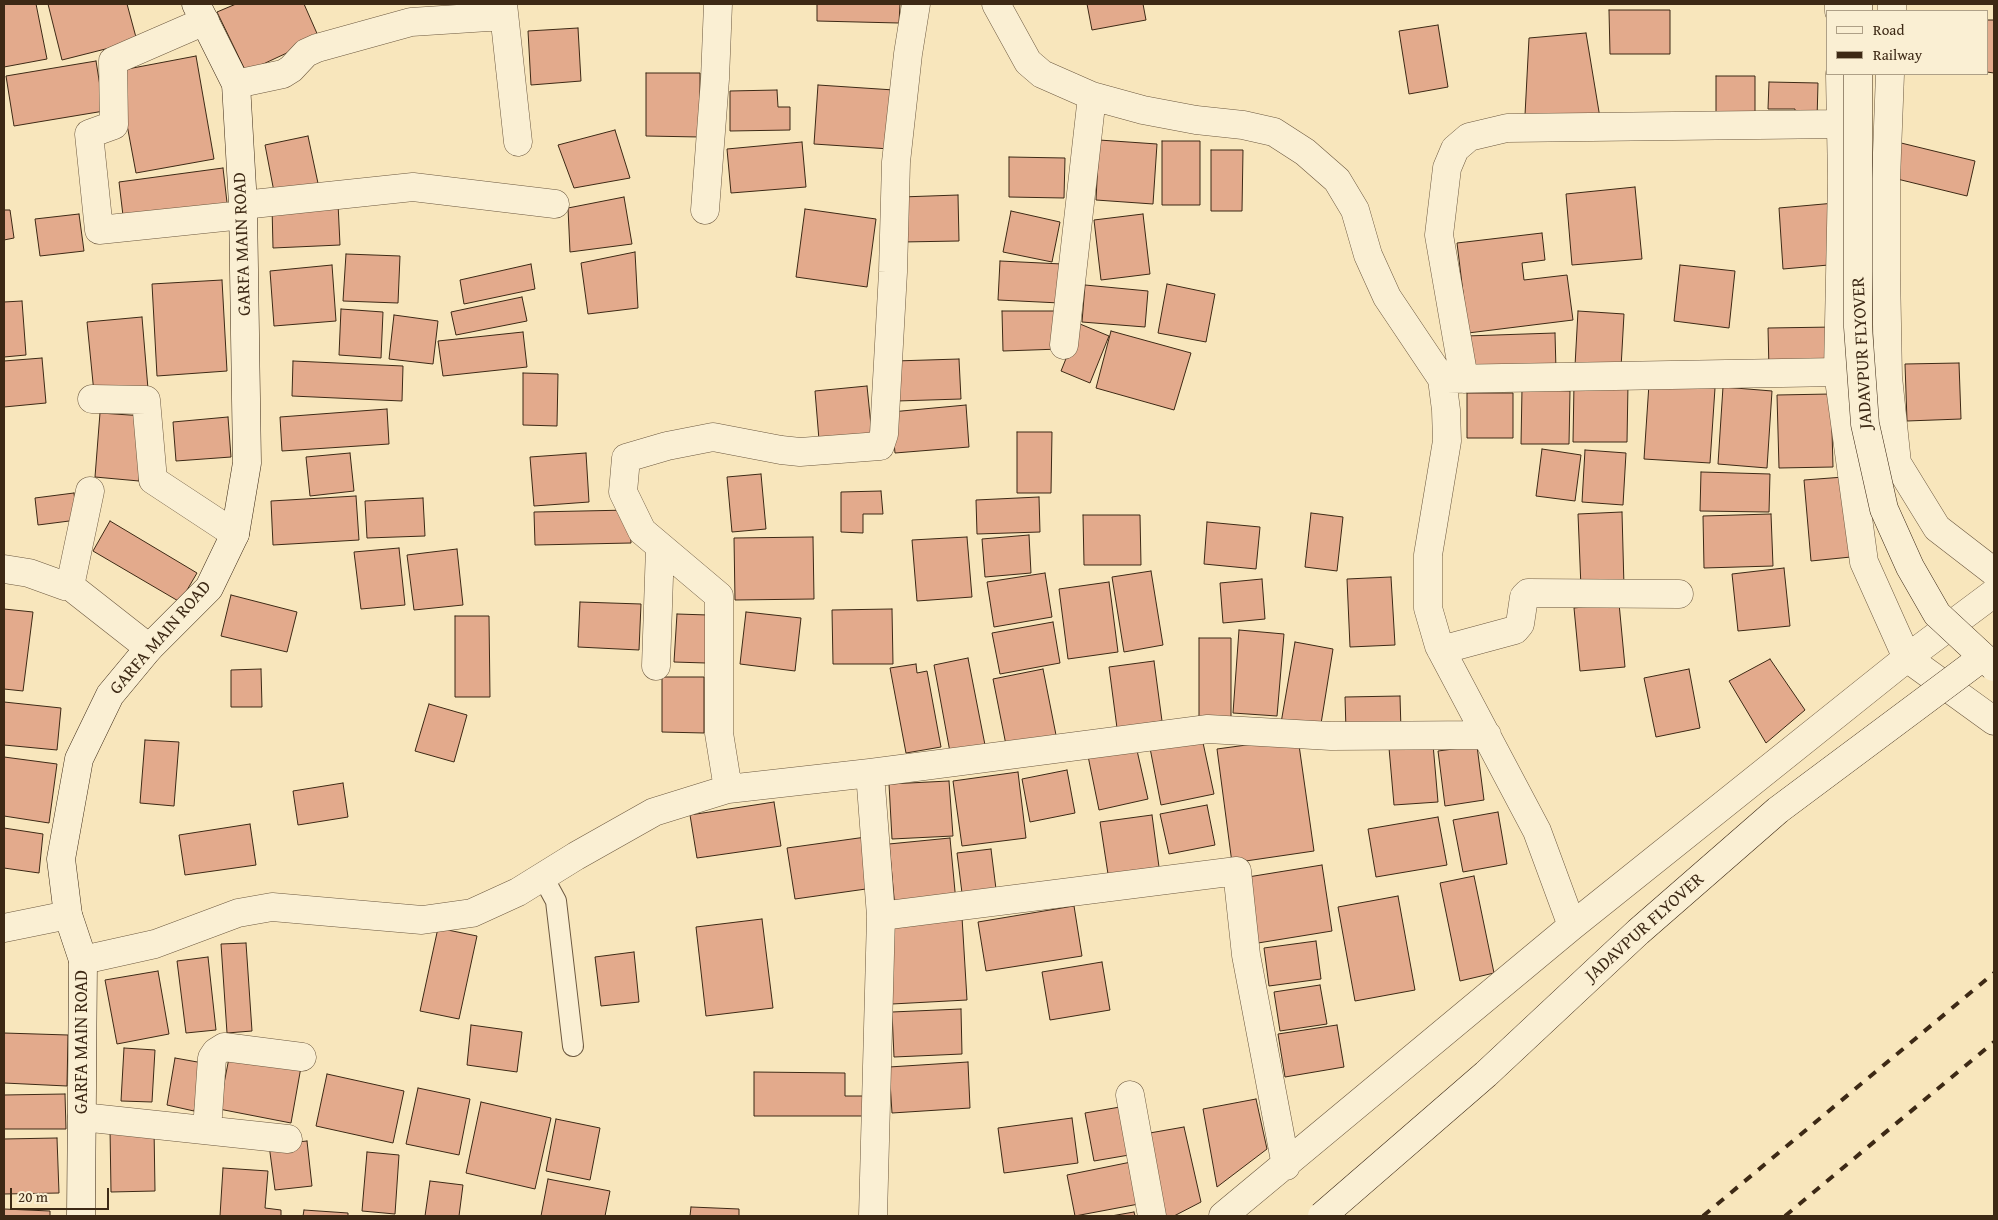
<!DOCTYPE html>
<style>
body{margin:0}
#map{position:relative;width:1998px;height:1220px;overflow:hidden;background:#f8e6bc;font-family:"Gentium Book Plus",serif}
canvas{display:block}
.frame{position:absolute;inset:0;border:5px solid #3d2915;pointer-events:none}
.legend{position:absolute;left:1826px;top:10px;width:162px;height:65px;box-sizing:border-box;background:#faefd3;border:1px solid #aea087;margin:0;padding:6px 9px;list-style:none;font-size:15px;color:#3d2915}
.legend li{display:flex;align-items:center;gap:10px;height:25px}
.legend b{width:25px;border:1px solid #aea087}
.scale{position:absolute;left:10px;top:1188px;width:99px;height:22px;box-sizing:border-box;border:2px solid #3d2915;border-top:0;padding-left:6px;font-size:15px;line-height:18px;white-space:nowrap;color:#3d2915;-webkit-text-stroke:4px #faefd3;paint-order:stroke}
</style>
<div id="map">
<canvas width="1998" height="1220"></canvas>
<div class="frame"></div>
<ul class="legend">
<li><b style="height:6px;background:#faefd3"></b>Road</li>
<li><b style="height:6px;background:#3d2915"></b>Railway</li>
</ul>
<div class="scale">20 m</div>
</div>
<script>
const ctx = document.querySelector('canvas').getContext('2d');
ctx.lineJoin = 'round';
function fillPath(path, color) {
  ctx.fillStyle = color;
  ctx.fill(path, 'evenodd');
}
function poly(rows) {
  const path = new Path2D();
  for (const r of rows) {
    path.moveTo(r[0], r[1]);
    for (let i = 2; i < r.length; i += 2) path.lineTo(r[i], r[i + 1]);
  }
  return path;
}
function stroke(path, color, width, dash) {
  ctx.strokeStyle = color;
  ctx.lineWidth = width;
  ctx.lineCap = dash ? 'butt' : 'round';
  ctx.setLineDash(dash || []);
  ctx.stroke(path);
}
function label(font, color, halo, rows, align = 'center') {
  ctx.font = font + ' "Gentium Book Plus",serif';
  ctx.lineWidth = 4.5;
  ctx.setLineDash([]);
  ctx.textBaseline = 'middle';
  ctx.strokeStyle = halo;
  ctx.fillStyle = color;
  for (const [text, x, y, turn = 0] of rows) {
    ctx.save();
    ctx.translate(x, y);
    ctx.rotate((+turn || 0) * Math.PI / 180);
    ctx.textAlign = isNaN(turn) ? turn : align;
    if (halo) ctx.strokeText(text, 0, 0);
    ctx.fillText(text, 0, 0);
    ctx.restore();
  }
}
const building = poly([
 [4,4,36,4,47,59,4,67,4,4],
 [48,4,127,4,137,41,62,60,48,4],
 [236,4,304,4,319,38,246,72,217,12,236,4],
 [817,4,900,4,899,23,817,21,817,4],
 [1087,4,1143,4,1146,20,1092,30,1087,4],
 [1609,10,1670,10,1670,54,1610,54,1609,10],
 [1987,20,1994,20,1994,73,1987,72,1987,20],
 [1438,25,1448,87,1409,94,1399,31,1438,25],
 [578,28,581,81,531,85,528,31,578,28],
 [1586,33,1600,118,1525,115,1529,38,1586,33],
 [196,56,214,159,136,173,117,71,196,56],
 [96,61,104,111,14,126,6,76,96,61],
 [646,73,700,73,700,137,646,136,646,73],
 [1716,76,1755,76,1755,120,1716,120,1716,76],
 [1769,82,1818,83,1817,120,1795,120,1795,109,1768,109,1769,82],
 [818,85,894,90,890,149,814,144,818,85],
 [777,90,778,107,790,107,790,130,730,131,730,91,777,90],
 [615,130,630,178,574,188,558,145,615,130],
 [308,136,319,188,275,197,265,145,308,136],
 [1099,140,1157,144,1153,204,1096,200,1099,140],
 [1162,141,1200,141,1200,205,1162,205,1162,141],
 [802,142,806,187,731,193,727,149,802,142],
 [1897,142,1975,161,1967,196,1889,177,1897,142],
 [1211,150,1243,150,1242,211,1211,211,1211,150],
 [1009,157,1065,158,1064,198,1009,197,1009,157],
 [223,168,228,211,124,224,119,182,223,168],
 [1635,187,1642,259,1572,265,1566,194,1635,187],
 [958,195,959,241,902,242,901,197,958,195],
 [624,197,632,244,570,252,568,208,624,197],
 [338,203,340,245,273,248,272,206,338,203],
 [1835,203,1840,264,1783,269,1779,208,1835,203],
 [805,209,876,219,867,287,796,277,805,209],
 [4,210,10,210,14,238,4,240,4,210],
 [1011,211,1060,222,1052,262,1003,252,1011,211],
 [79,214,84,251,40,256,35,219,79,214],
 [1143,214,1150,274,1101,280,1094,220,1143,214],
 [1542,233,1545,260,1522,263,1524,280,1567,275,1573,320,1468,333,1457,243,1542,233],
 [635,252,638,308,588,314,581,263,635,252],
 [346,254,400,256,398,303,343,301,346,254],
 [1000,261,1062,264,1060,303,998,300,1000,261],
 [531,264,535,289,464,304,460,280,531,264],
 [332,265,336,321,274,326,270,271,332,265],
 [1680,265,1735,271,1729,328,1674,321,1680,265],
 [222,280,227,371,157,376,152,284,222,280],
 [1167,284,1215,294,1206,342,1158,333,1167,284],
 [1085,285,1148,291,1145,327,1082,322,1085,285],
 [522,297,527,321,456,335,451,312,522,297],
 [22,301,26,355,4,357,4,302,22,301],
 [341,309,383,312,381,358,339,355,341,309],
 [1002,311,1059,311,1060,349,1003,351,1002,311],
 [1578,311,1624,314,1621,368,1575,366,1578,311],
 [394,315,438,321,433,364,389,359,394,315],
 [142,317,148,389,94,393,87,322,142,317],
 [1080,324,1109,336,1090,383,1061,371,1080,324],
 [1835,327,1836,369,1769,370,1768,328,1835,327],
 [1111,331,1191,353,1174,410,1096,388,1111,331],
 [523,332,527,367,443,376,438,341,523,332],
 [1555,333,1556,370,1467,373,1466,336,1555,333],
 [42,358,46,403,4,407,4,361,42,358],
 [959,359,961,399,897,401,895,361,959,359],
 [293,361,403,366,402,401,292,396,293,361],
 [1959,363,1961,419,1907,421,1905,364,1959,363],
 [523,373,558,374,557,426,523,425,523,373],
 [1574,384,1628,384,1627,442,1573,442,1574,384],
 [1649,384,1715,388,1710,463,1644,459,1649,384],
 [867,386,872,435,819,440,815,391,867,386],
 [1723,387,1772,391,1767,468,1718,464,1723,387],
 [1522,389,1570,391,1569,444,1521,444,1522,389],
 [1467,393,1513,393,1513,438,1467,438,1467,393],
 [1831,394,1833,467,1779,468,1777,395,1831,394],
 [966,405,969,447,895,453,891,412,966,405],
 [387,409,389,444,282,451,280,417,387,409],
 [100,413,144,416,139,481,95,477,100,413],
 [228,417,231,457,176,461,173,422,228,417],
 [1017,432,1052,432,1051,493,1017,493,1017,432],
 [1542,449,1581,455,1575,501,1536,496,1542,449],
 [1585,450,1626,453,1623,505,1582,502,1585,450],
 [350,453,354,491,310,496,306,457,350,453],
 [586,453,589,502,534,506,530,457,586,453],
 [1701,472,1770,474,1769,512,1700,511,1701,472],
 [761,474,766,529,732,532,727,477,761,474],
 [1844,477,1851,557,1811,561,1804,480,1844,477],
 [881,491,883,514,863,514,863,533,841,532,841,492,881,491],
 [74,493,77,520,38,525,35,498,74,493],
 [356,496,359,540,273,545,271,501,356,496],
 [1039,497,1040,532,977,534,976,500,1039,497],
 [423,498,425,536,367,538,365,501,423,498],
 [630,510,631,543,535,545,534,512,630,510],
 [1622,512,1624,587,1581,588,1578,514,1622,512],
 [1311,513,1343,517,1337,571,1305,567,1311,513],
 [1771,514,1773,566,1704,568,1703,516,1771,514],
 [1083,515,1140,515,1141,565,1084,565,1083,515],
 [110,521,197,573,180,602,93,551,110,521],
 [1207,522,1260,527,1256,569,1204,564,1207,522],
 [1029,535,1031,573,985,577,982,539,1029,535],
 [813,537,814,599,735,600,734,538,813,537],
 [967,537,972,597,917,601,912,540,967,537],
 [399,548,405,605,361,609,354,552,399,548],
 [457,549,463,605,414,610,407,555,457,549],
 [1784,568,1790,626,1738,631,1732,574,1784,568],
 [1151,571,1163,645,1124,652,1112,577,1151,571],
 [1045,573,1052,617,994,627,987,582,1045,573],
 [1391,577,1395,645,1350,647,1347,579,1391,577],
 [1262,579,1265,619,1223,623,1220,583,1262,579],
 [1109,582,1118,652,1068,659,1059,589,1109,582],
 [231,595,297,612,287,652,221,636,231,595],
 [580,602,641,604,639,650,578,647,580,602],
 [1619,603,1625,667,1580,671,1574,608,1619,603],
 [4,609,33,612,23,691,4,689,4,609],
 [892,609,893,664,833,664,832,610,892,609],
 [746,612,801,618,795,671,740,664,746,612],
 [677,614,708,615,706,663,674,662,677,614],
 [455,616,489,616,490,697,455,697,455,616],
 [1053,622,1060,663,1000,674,992,633,1053,622],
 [1239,630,1284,634,1277,716,1233,713,1239,630],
 [1199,638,1231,638,1231,718,1199,717,1199,638],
 [1295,642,1333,649,1320,730,1281,723,1295,642],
 [968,658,985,745,950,752,934,665,968,658],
 [1770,659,1805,710,1766,743,1729,681,1770,659],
 [1154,661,1162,721,1117,728,1109,667,1154,661],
 [916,664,917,673,927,671,941,747,906,753,890,668,916,664],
 [261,669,262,707,231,707,231,670,261,669],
 [1043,669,1057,740,1007,750,993,679,1043,669],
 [1689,669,1700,728,1656,737,1644,678,1689,669],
 [662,677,704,677,704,733,662,732,662,677],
 [1400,696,1401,730,1346,730,1345,697,1400,696],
 [4,702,61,708,57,750,4,745,4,702],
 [429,704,467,715,454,762,415,751,429,704],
 [1202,738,1214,794,1161,805,1150,748,1202,738],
 [1298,738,1314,851,1232,863,1217,749,1298,738],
 [145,740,179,742,174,806,140,803,145,740],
 [1433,744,1438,802,1394,805,1389,748,1433,744],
 [1136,746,1148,799,1099,810,1088,756,1136,746],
 [1477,746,1484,800,1445,806,1438,751,1477,746],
 [4,757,57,764,49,823,4,816,4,757],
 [1067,770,1075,813,1030,822,1022,779,1067,770],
 [1018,772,1026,838,962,846,953,781,1018,772],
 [949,781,953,836,892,839,889,784,949,781],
 [343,783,348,817,298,825,293,791,343,783],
 [774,802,781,846,697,858,690,815,774,802],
 [1207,805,1215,845,1169,854,1160,814,1207,805],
 [1498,812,1507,864,1463,872,1453,820,1498,812],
 [1152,815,1159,867,1108,874,1100,822,1152,815],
 [1438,817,1447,865,1376,877,1368,829,1438,817],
 [250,824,256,865,185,875,179,835,250,824],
 [4,828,43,834,39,873,4,868,4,828],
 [866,837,873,888,795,899,787,848,866,837],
 [950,838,956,902,895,908,889,844,950,838],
 [991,849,997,897,963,901,957,853,991,849],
 [1322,865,1332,931,1258,943,1248,877,1322,865],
 [1474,876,1494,973,1460,981,1440,883,1474,876],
 [1398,896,1415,990,1355,1001,1338,907,1398,896],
 [1074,906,1082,956,986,971,978,922,1074,906],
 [962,917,967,1000,892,1004,887,922,962,917],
 [762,919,773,1008,706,1016,696,927,762,919],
 [438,928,477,936,459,1019,420,1011,438,928],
 [1316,941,1321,979,1269,986,1264,948,1316,941],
 [246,943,252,1031,227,1033,221,944,246,943],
 [634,952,639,1002,601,1006,595,957,634,952],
 [208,957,216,1030,186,1033,177,961,208,957],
 [1102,962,1110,1010,1050,1020,1042,972,1102,962],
 [158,971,169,1034,117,1044,105,980,158,971],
 [1320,985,1327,1024,1280,1031,1274,992,1320,985],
 [961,1009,962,1054,894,1057,892,1012,961,1009],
 [471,1025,522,1032,517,1072,467,1065,471,1025],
 [1337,1025,1344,1067,1285,1077,1278,1034,1337,1025],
 [4,1033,68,1035,67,1086,4,1083,4,1033],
 [124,1048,155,1050,152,1102,121,1101,124,1048],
 [230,1053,301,1067,291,1123,219,1109,230,1053],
 [175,1058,203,1063,194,1111,167,1105,175,1058],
 [968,1062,970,1108,892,1113,889,1067,968,1062],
 [754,1072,845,1073,845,1096,866,1096,866,1116,754,1116,754,1072],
 [327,1074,404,1091,393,1143,316,1126,327,1074],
 [418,1088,470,1099,459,1155,406,1144,418,1088],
 [65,1094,66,1129,4,1129,4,1095,65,1094],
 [1256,1099,1267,1149,1217,1187,1203,1109,1256,1099],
 [481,1102,551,1118,535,1189,466,1173,481,1102],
 [1126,1106,1135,1154,1094,1161,1085,1113,1126,1106],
 [1072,1118,1078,1163,1004,1173,998,1128,1072,1118],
 [556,1119,600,1128,590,1180,546,1171,556,1119],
 [1184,1127,1201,1202,1174,1216,1160,1216,1144,1134,1184,1127],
 [110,1128,154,1128,155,1191,111,1192,110,1128],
 [57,1138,59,1193,4,1194,4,1139,57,1138],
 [307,1141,312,1186,275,1190,269,1145,307,1141],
 [367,1152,399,1155,395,1214,362,1211,367,1152],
 [1136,1161,1144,1203,1075,1216,1067,1175,1136,1161],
 [223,1168,268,1171,265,1208,281,1210,281,1216,220,1216,223,1168],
 [548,1179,610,1191,605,1216,541,1216,548,1179],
 [430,1181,463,1185,459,1216,425,1216,430,1181],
 [691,1207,739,1209,739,1216,690,1216,691,1207],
 [4,1209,50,1211,50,1216,4,1216,4,1209],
 [304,1210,348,1213,348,1216,303,1216,304,1210],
 [1134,1212,1135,1216,1111,1216,1134,1212]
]);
fillPath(building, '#e3aa8c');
stroke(building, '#3d2915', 1);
const lane = poly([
 [543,877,556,901,573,1046]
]);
const street = poly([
 [503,4,518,142],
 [996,4,1028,62,1042,74,1092,96,1143,110,1196,120,1243,125,1274,132,1305,152,1337,180,1355,210,1368,255,1387,297,1442,379,1446,410,1447,441,1428,555,1428,608,1439,646,1537,831,1572,926],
 [1839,4,1839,11],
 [1892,11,1892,4],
 [205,21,113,61,114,125,89,134,99,230,243,215],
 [1840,74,1842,181,1838,372,1864,562,1907,658,1994,721],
 [1890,74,1886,179,1886,271,1888,377,1897,463,1937,528,1994,572],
 [236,84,283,74,291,69,306,53,317,48,411,22,504,16],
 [243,205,413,187,555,204],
 [705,210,715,79,718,4],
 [1064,345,1092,96],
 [1447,379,1838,372],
 [1464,379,1439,235,1447,168,1455,149,1469,137,1507,128,1841,124],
 [92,399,146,400,153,480,235,534],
 [4,569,29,573,65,586,70,586,149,648],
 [70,586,90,491],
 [1441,650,1515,630,1520,624,1524,597,1528,593,1679,594],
 [656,666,660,547],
 [870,773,881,916,873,1216],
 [728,789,719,733,719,596,642,531,623,492,626,458,667,446,713,437,781,450,800,452,880,446,884,434,893,272,896,162,908,54,916,4],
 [881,916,1237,871,1246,955,1286,1166],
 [4,928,68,915],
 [83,960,155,944,238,913,272,907,422,920,472,913,518,892,576,856,654,812,728,789,870,773,1208,729,1331,736,1487,735],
 [1130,1095,1152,1216],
 [82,1117,288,1139],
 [207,1130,212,1058,216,1052,224,1047,302,1057],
 [1223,1216,1572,926,1907,658,1994,593]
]);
const secondary = poly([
 [1858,4,1858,11],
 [81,1216,83,960,68,915,61,859,79,759,110,695,149,648,209,588,235,534,247,463,243,205,236,84,196,4]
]);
stroke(lane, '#6c583f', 22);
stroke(street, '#6c583f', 29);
stroke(secondary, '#3d2915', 29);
stroke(lane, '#faefd3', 20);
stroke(street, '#faefd3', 28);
stroke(secondary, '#faefd3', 28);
stroke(poly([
 [1703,1216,1994,973],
 [1785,1216,1994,1042]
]), '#3d2915', 4, [9, 9]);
const secondaryBridge = poly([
 [1858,74,1858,327,1865,424,1884,509,1910,567,1937,614,1994,667],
 [1322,1216,1486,1074,1638,932,1778,810,1983,657]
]);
stroke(secondaryBridge, '#3d2915', 29, []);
stroke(secondaryBridge, '#faefd3', 28);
label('18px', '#3d2915', '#faefd3', [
 ["GARFA MAIN ROAD",243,244,-92],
 ["JADAVPUR FLYOVER",1863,353,-93],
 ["GARFA MAIN ROAD",161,638,-49],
 ["JADAVPUR FLYOVER",1645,928,-42],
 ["GARFA MAIN ROAD",82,1042,-90]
]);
</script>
